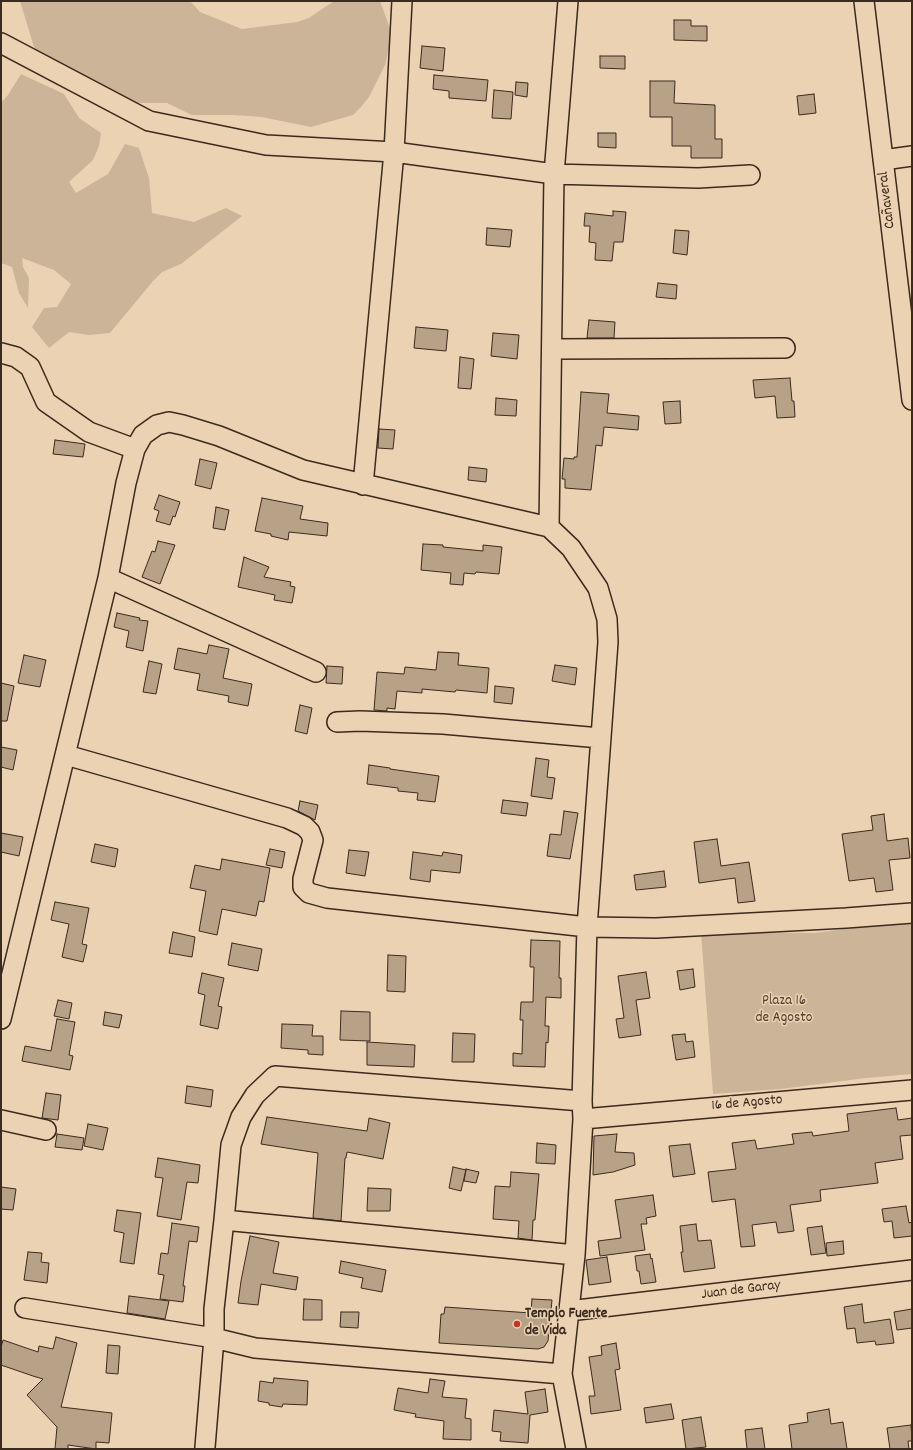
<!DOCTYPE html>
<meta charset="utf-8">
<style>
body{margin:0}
#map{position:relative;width:913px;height:1450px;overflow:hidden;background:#ebd2b3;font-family:Dekko,sans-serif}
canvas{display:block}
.frame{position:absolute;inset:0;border:2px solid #3b2a1e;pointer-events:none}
</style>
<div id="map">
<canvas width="913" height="1450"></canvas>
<div class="frame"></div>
</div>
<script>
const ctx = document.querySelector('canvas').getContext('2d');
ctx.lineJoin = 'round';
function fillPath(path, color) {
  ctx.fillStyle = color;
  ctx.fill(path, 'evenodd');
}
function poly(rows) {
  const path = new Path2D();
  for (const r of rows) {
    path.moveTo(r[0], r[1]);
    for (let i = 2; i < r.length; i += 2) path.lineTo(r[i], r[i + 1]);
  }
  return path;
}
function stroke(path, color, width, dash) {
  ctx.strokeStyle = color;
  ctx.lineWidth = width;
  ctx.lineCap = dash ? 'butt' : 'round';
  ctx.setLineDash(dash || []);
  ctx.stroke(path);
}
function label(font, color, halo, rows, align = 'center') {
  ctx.font = font + ' Dekko,sans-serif';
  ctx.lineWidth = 3;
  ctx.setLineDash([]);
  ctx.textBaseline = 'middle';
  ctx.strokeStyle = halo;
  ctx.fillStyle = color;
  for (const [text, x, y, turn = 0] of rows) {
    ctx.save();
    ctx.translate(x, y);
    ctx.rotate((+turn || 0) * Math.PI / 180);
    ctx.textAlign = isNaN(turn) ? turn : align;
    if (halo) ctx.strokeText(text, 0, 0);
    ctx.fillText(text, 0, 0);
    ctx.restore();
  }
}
fillPath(poly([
 [20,1,190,1,200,12,242,29,297,22,309,18,334,1,380,1,392,34,385,65,369,97,361,107,353,115,311,127,262,117,233,115,192,115,167,103,138,103,107,96,54,67,34,47],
 [21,74,64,94,79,118,101,133,99,146,93,160,69,182,76,193,108,174,125,144,139,148,149,178,152,213,194,222,226,208,242,216,181,264,162,272,153,281,110,333,89,335,69,332,49,348,32,327,44,308,57,307,71,284,54,270,22,258,23,267,29,278,28,308,19,293,12,267,1,263,1,103,8,95],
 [912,920,912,1074,866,1078,781,1089,713,1094,701,932,815,933]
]), '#cbb498');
const building = poly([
 [674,20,691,20,691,26,707,26,707,41,674,40,674,20],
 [422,46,445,48,443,71,420,68,422,46],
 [600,56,625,56,625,69,600,68,600,56],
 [434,75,488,80,486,101,449,98,449,91,433,89,434,75],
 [650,81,675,81,674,103,715,105,715,139,722,139,722,158,691,158,691,146,672,146,672,117,650,117,650,81],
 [516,82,528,83,527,97,515,95,516,82],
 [494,90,513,92,511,119,492,118,494,90],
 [814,94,816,113,799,115,797,96,814,94],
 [598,133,616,133,616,148,598,147,598,133],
 [613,211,626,212,623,242,614,242,612,261,595,260,596,243,589,242,590,226,584,226,585,213,613,216,613,211],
 [487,228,512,230,510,247,486,245,487,228],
 [675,230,689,231,687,255,673,253,675,230],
 [658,283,677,285,676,299,656,297,658,283],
 [589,320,615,322,614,338,587,338,589,320],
 [416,327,448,330,446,351,414,348,416,327],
 [493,333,519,335,517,359,491,356,493,333],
 [460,357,474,359,471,389,458,388,460,357],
 [790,378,792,401,794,401,795,417,777,418,775,396,755,398,753,380,790,378],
 [581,392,609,394,607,413,639,416,638,430,604,427,602,446,596,445,591,490,565,488,565,479,562,479,564,458,574,459,574,457,577,457,581,392],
 [496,398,517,400,516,416,495,415,496,398],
 [680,401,681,423,665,424,663,402,680,401],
 [379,429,395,430,393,449,378,448,379,429],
 [55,440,85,444,83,457,53,454,55,440],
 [200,459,217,463,211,489,195,485,200,459],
 [469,467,487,469,486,482,468,480,469,467],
 [159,495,180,502,175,517,173,516,170,525,156,521,159,511,154,509,159,495],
 [262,498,303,506,300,519,328,523,327,536,289,532,288,540,271,536,271,534,255,531,262,498],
 [216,507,229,510,225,530,213,528,216,507],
 [158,541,175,545,160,584,142,577,152,551,155,552,158,541],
 [423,544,443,545,443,547,483,551,483,545,502,547,499,574,476,572,475,574,464,573,463,585,450,584,451,573,421,570,423,544],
 [244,557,269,567,264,577,291,582,290,586,295,587,292,603,274,600,275,595,238,587,244,557],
 [117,613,140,618,139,620,148,621,143,651,126,647,129,631,114,627,117,613],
 [209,645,229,649,223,678,252,684,248,706,228,702,229,696,197,690,200,674,174,669,178,648,207,654,209,645],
 [438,652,459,653,458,665,489,668,487,693,456,690,455,692,422,689,422,693,397,691,395,709,387,708,387,711,374,710,377,672,404,674,405,667,436,670,438,652],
 [24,655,46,660,40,687,18,683,24,655],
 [149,661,162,664,156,694,143,692,149,661],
 [555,665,577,668,575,685,552,681,555,665],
 [327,666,343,667,342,684,326,683,327,666],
 [1,683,14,686,7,721,1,721,1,683],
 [495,686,514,688,512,704,494,702,495,686],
 [300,705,312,708,307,734,295,731,300,705],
 [1,747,17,750,13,770,1,767,1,747],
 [536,758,549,760,547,777,555,778,552,799,531,796,536,758],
 [369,765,390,768,390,769,439,776,435,802,417,800,418,793,398,791,398,788,367,784,369,765],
 [503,800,528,803,526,816,501,813,503,800],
 [300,801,318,805,315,820,298,811,300,801],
 [564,811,578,813,570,859,547,856,550,834,561,835,564,811],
 [884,814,887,841,908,838,910,858,889,860,893,890,876,892,874,878,849,881,842,834,873,830,871,816,884,814],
 [1,833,23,837,19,856,1,852,1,833],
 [717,839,721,866,749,862,755,901,738,903,735,878,699,883,694,842,717,839],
 [95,844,118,849,115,867,91,862,95,844],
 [270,849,285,852,282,868,266,865,270,849],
 [349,850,369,852,365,876,346,873,349,850],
 [413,852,442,856,443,852,462,855,460,873,431,870,430,882,410,879,413,852],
 [222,859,270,868,264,902,259,901,256,916,222,909,217,935,199,931,206,891,190,888,195,865,220,870,222,859],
 [664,871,666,887,636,890,634,875,664,871],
 [55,902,89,908,82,944,87,945,83,962,62,957,69,924,51,920,55,902],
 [173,932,195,937,192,957,169,953,173,932],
 [531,940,560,941,559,978,561,978,561,998,546,997,545,1026,549,1026,548,1043,546,1042,545,1067,513,1066,513,1053,522,1054,523,1020,520,1020,521,1002,533,1002,534,967,530,967,531,940],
 [232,943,262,949,258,971,228,965,232,943],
 [388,955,406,956,405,992,387,991,388,955],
 [693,969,695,987,680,990,677,971,693,969],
 [646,972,650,998,636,1000,641,1035,619,1038,616,1019,624,1018,618,976,646,972],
 [202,973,224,978,218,1006,222,1007,218,1029,200,1025,205,995,198,993,202,973],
 [58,1000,72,1003,69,1019,54,1016,58,1000],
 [341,1011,370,1012,370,1041,340,1040,341,1011],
 [105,1012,122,1015,119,1028,103,1025,105,1012],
 [57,1019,75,1022,69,1055,73,1056,70,1070,22,1061,25,1046,51,1051,57,1019],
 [282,1024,313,1025,312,1036,323,1036,323,1055,308,1054,308,1050,281,1048,282,1024],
 [453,1033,475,1034,474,1062,452,1062,453,1033],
 [685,1034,686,1042,693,1041,695,1057,676,1060,672,1035,685,1034],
 [367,1042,415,1045,414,1067,367,1065,367,1042],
 [187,1086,213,1090,211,1107,185,1103,187,1086],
 [46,1093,61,1095,58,1120,42,1118,46,1093],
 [896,1108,898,1120,912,1118,912,1135,900,1136,903,1159,875,1163,878,1183,820,1190,821,1201,790,1205,794,1231,778,1233,776,1222,752,1225,755,1246,741,1247,735,1199,712,1202,708,1172,736,1169,732,1143,755,1140,757,1149,794,1144,792,1134,812,1132,813,1136,849,1131,847,1114,896,1108],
 [267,1117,367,1131,369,1118,390,1123,383,1159,347,1152,346,1158,345,1158,341,1221,313,1218,318,1153,261,1144,267,1117],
 [88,1124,108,1128,103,1150,84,1146,88,1124],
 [57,1134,84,1138,82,1150,55,1147,57,1134],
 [617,1134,615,1152,634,1153,635,1165,613,1172,593,1175,594,1136,617,1134],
 [537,1143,556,1145,555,1164,536,1163,537,1143],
 [690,1144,695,1174,673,1177,669,1146,690,1144],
 [158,1158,200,1165,198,1183,187,1182,181,1220,157,1216,163,1178,155,1177,158,1158],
 [453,1167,466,1170,461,1191,449,1188,453,1167],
 [466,1169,479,1172,476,1183,464,1181,466,1169],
 [511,1172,539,1174,535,1220,533,1220,532,1240,518,1238,519,1221,493,1219,495,1186,510,1187,511,1172],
 [1,1187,16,1189,13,1210,1,1209,1,1187],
 [368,1188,391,1189,390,1211,367,1211,368,1188],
 [653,1195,656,1216,646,1218,647,1224,641,1224,645,1250,600,1256,598,1241,621,1238,615,1200,653,1195],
 [906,1206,909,1223,912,1222,912,1236,894,1238,892,1221,884,1222,882,1209,906,1206],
 [117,1210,141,1213,134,1264,120,1262,124,1233,114,1231,117,1210],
 [172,1223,199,1227,197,1242,189,1241,183,1286,185,1286,183,1302,160,1299,164,1275,158,1274,161,1253,168,1254,172,1223],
 [696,1224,698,1241,711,1240,715,1268,684,1272,681,1252,683,1252,680,1226,696,1224],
 [822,1226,826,1253,811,1255,807,1228,822,1226],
 [250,1236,279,1242,273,1273,298,1277,296,1290,261,1284,258,1305,238,1303,241,1281,250,1236],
 [843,1241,844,1254,827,1256,826,1243,843,1241],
 [28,1252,42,1253,41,1262,49,1263,47,1283,24,1280,28,1252],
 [650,1254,651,1259,652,1258,656,1282,641,1284,639,1271,637,1271,635,1256,650,1254],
 [607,1257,611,1282,589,1285,586,1260,607,1257],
 [341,1261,386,1270,382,1292,361,1288,363,1278,339,1273,341,1261],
 [129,1296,169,1301,165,1319,127,1313,129,1296],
 [304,1299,322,1300,322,1320,303,1320,304,1299],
 [532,1299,552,1300,548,1341,544,1347,538,1349,439,1343,441,1314,444,1314,445,1307,531,1313,532,1299],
 [862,1304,864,1323,890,1319,894,1343,876,1345,875,1341,857,1343,855,1328,847,1329,844,1307,862,1304],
 [912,1309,912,1328,897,1330,894,1312,912,1309],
 [341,1312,359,1312,358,1328,340,1327,341,1312],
 [56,1337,77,1343,61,1407,112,1413,109,1443,96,1442,96,1449,68,1445,68,1449,55,1449,57,1427,27,1395,43,1379,33,1376,1,1365,1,1347,3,1340,38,1352,39,1346,53,1349,56,1337],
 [616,1343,620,1369,615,1370,621,1410,591,1414,589,1396,595,1396,589,1357,602,1355,601,1346,616,1343],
 [108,1345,120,1346,118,1374,106,1373,108,1345],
 [274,1378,308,1381,307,1405,283,1404,282,1407,269,1405,269,1403,258,1401,260,1381,273,1383,274,1378],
 [430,1379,445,1381,442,1397,467,1399,465,1418,471,1419,471,1440,443,1439,444,1421,415,1417,416,1414,394,1410,398,1388,428,1393,430,1379],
 [545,1389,548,1412,530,1415,528,1443,500,1441,501,1432,492,1431,494,1410,528,1414,525,1392,545,1389],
 [671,1404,674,1419,646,1423,644,1408,671,1404],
 [829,1409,831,1424,843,1422,847,1449,792,1449,789,1425,808,1422,807,1413,829,1409],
 [701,1417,706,1447,686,1449,682,1420,701,1417],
 [911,1425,912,1441,908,1441,909,1449,890,1449,887,1428,911,1425],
 [762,1428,765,1449,747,1449,745,1430,762,1428]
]);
fillPath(building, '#b7a187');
stroke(building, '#3b2a1e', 1);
const minor = poly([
 [864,1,912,400],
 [1,43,149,121,266,145,394,152,554,174,698,178,750,175],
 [883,160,912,156],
 [552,349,785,348],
 [1,353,16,357,30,367,46,402,89,432,135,449],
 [363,485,394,152,402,1],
 [549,527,554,174,568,1],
 [108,578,316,672],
 [337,722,360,721,443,724,600,738],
 [66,755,287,818,304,826,310,832,313,840,303,879,303,887,309,893,327,898,587,927,656,928,846,918,912,913],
 [1,1019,108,578,126,483,135,449,143,435,157,425,169,422,183,425,219,436,303,470,549,527,571,548,598,588,607,619,608,642,587,927,582,1101,583,1119,575,1255,562,1374,576,1449],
 [583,1119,912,1090],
 [1,1120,46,1130],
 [224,1220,575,1255],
 [25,1308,214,1338,255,1348,562,1374],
 [569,1311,912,1270],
 [205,1447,214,1338,214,1309,224,1220,231,1145,241,1117,255,1095,275,1076,582,1101]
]);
stroke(minor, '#3b2a1e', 22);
stroke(minor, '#ebd2b3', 19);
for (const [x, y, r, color] of [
 [517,1324,4,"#c8321e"]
]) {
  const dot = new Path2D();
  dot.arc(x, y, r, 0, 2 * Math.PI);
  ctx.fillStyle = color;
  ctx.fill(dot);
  stroke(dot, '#ebd2b3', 1.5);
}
label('15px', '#3b2a1e', '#ebd2b3', [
 ["Cañaveral",888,200,-97],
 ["16 de Agosto",747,1104,-5],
 ["Juan de Garay",741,1291,-7]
]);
label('15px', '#513f30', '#ebd2b3', [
 ["Plaza 16",784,1002],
 ["de Agosto",784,1019]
]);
label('bold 15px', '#3b2a1e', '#ebd2b3', [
 ["Templo Fuente",525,1315],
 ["de Vida",525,1332]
], 'left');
</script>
